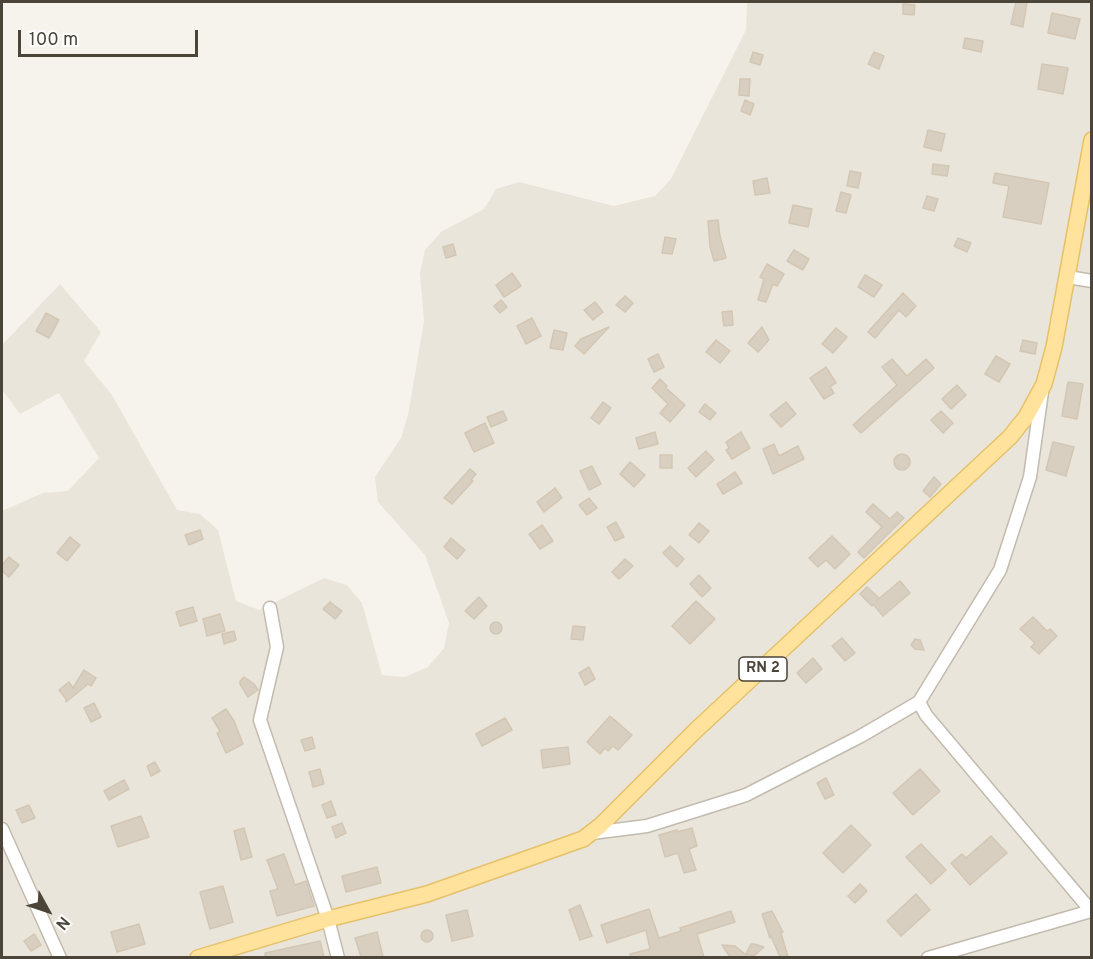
<!DOCTYPE html>
<style>
body{margin:0}
#map{position:relative;width:1093px;height:959px;overflow:hidden;background:#f6f3ec;font-family:Overpass,sans-serif}
canvas{display:block}
.frame{position:absolute;inset:0;border:3px solid #4b4439;pointer-events:none}
.north{position:absolute;left:18px;top:881px;width:60px;height:60px;-webkit-text-stroke:4px #fff;paint-order:stroke;rotate:130deg;font-size:16px;font-weight:700;line-height:24px;text-align:center;color:#4b4439}
.north::after{content:'';display:block;margin:auto;width:21px;height:27px;background:#4b4439;clip-path:polygon(50% 0,100% 100%,50% 72%,0 100%)}
.scale{position:absolute;left:18px;top:30px;width:180px;height:27px;box-sizing:border-box;border:3px solid #4b4439;border-top:0;padding-left:8px;font-size:18px;line-height:21px;white-space:nowrap;color:#4b4439;-webkit-text-stroke:4px #fff;paint-order:stroke}
</style>
<div id="map">
<canvas width="1093" height="959"></canvas>
<div class="frame"></div>
<div class="north">N</div>
<div class="scale">100 m</div>
</div>
<script>
const ctx = document.querySelector('canvas').getContext('2d');
ctx.lineJoin = 'round';
function fillPath(path, color) {
  ctx.fillStyle = color;
  ctx.fill(path, 'evenodd');
}
function poly(rows) {
  const path = new Path2D();
  for (const r of rows) {
    if (r.length === 3) {
      path.moveTo(r[0] + r[2], r[1]);
      path.arc(r[0], r[1], r[2], 0, 2 * Math.PI);
      continue;
    }
    path.moveTo(r[0], r[1]);
    for (let i = 2; i < r.length; i += 2) path.lineTo(r[i], r[i + 1]);
  }
  return path;
}
function stroke(path, color, width, dash) {
  ctx.strokeStyle = color;
  ctx.lineWidth = width;
  ctx.lineCap = dash ? 'butt' : 'round';
  ctx.setLineDash(dash || []);
  ctx.stroke(path);
}
function label(font, color, halo, rows, align = 'center') {
  ctx.font = font + ' Overpass,sans-serif';
  ctx.lineWidth = 4.5;
  ctx.setLineDash([]);
  ctx.textBaseline = 'middle';
  ctx.strokeStyle = halo;
  ctx.fillStyle = color;
  for (const [text, x, y, turn = 0] of rows) {
    ctx.save();
    ctx.translate(x, y);
    ctx.rotate((+turn || 0) * Math.PI / 180);
    ctx.textAlign = isNaN(turn) ? turn : align;
    if (halo) ctx.strokeText(text, 0, 0);
    ctx.fillText(text, 0, 0);
    ctx.restore();
  }
}
fillPath(poly([
 [747,2,1091,2,1091,957,2,957,2,511,43,493,68,491,99,458,59,393,20,414,2,390,2,345,60,284,101,332,84,361,112,395,177,510,200,514,218,530,236,601,259,610,324,578,347,585,362,603,382,675,405,677,428,667,444,648,449,623,425,555,378,502,375,477,401,438,408,415,424,322,420,273,425,250,441,232,484,209,496,189,519,182,614,206,655,196,671,179,746,30]
]), '#eae5da');
const building = poly([
 [1016,2,1027,2,1023,27,1011,24,1016,2],
 [903,4,915,5,914,15,903,14,903,4],
 [1052,13,1080,19,1075,39,1048,33,1052,13],
 [965,38,983,41,981,52,963,48,965,38],
 [753,52,763,55,760,65,750,62,753,52],
 [874,52,884,56,879,69,868,64,874,52],
 [1042,64,1068,68,1063,94,1038,89,1042,64],
 [740,79,750,79,749,96,739,95,740,79],
 [745,100,754,104,750,115,741,111,745,100],
 [928,130,945,134,941,151,924,147,928,130],
 [933,164,949,166,947,176,932,174,933,164],
 [850,171,861,173,858,188,847,186,850,171],
 [995,173,1049,183,1041,224,1003,217,1009,186,993,183,995,173],
 [767,178,770,193,755,195,753,181,767,178],
 [841,192,851,195,846,213,836,211,841,192],
 [927,196,938,199,934,211,923,208,927,196],
 [793,205,812,209,808,227,789,223,793,205],
 [718,220,720,236,726,258,714,261,710,246,708,221,718,220],
 [665,237,676,239,672,254,662,253,665,237],
 [958,238,971,243,967,252,954,246,958,238],
 [453,244,456,255,446,258,443,247,453,244],
 [794,250,809,259,803,270,787,261,794,250],
 [767,264,784,274,777,286,773,284,766,302,758,300,764,279,760,277,767,264],
 [512,273,521,286,504,297,496,285,512,273],
 [865,275,882,285,874,297,858,287,865,275],
 [903,293,916,306,906,317,899,310,875,338,868,332,903,293],
 [625,296,633,303,625,312,616,305,625,296],
 [501,300,507,307,500,313,494,306,501,300],
 [595,302,603,312,593,320,584,310,595,302],
 [732,311,733,325,724,326,722,312,732,311],
 [46,313,59,320,49,338,36,331,46,313],
 [532,318,541,336,526,344,517,326,532,318],
 [609,327,584,354,575,346,581,339,609,327],
 [762,327,769,340,758,352,748,343,762,327],
 [836,328,847,337,833,353,822,344,836,328],
 [554,330,567,333,563,350,550,348,554,330],
 [716,340,730,351,720,363,706,352,716,340],
 [1023,340,1037,343,1035,354,1020,351,1023,340],
 [658,354,664,367,654,372,648,359,658,354],
 [996,356,1010,364,999,382,985,374,996,356],
 [892,359,907,376,926,359,934,368,861,433,853,425,897,385,882,367,892,359],
 [826,367,836,383,830,387,834,393,824,399,810,378,826,367],
 [660,379,667,386,666,388,685,405,670,422,660,413,668,404,652,388,660,379],
 [1068,382,1083,384,1077,419,1062,416,1068,382],
 [957,385,966,395,951,409,942,399,957,385],
 [603,402,611,408,599,424,591,418,603,402],
 [786,402,796,414,781,427,770,415,786,402],
 [705,404,716,413,710,420,699,412,705,404],
 [503,411,507,420,491,427,487,417,503,411],
 [941,411,953,423,943,433,931,420,941,411],
 [485,423,494,443,474,452,465,433,485,423],
 [655,432,658,444,639,449,636,438,655,432],
 [741,432,750,448,732,459,726,450,729,448,726,442,741,432],
 [1053,442,1074,447,1066,476,1046,470,1053,442],
 [774,444,779,456,798,446,804,459,773,474,763,449,774,444],
 [706,451,714,460,696,477,688,468,706,451],
 [902,462,8],
 [660,455,672,455,672,468,660,468,660,455],
 [630,462,645,475,634,487,620,474,630,462],
 [592,466,601,484,589,490,580,471,592,466],
 [470,469,476,474,471,480,473,481,452,504,444,498,470,469],
 [735,472,742,483,723,494,717,484,735,472],
 [934,477,941,484,930,497,923,491,934,477],
 [555,488,562,498,544,512,537,502,555,488],
 [589,498,597,508,587,515,579,505,589,498],
 [873,504,890,519,897,512,904,518,864,558,858,552,882,527,866,512,873,504],
 [616,522,624,537,615,541,607,527,616,522],
 [699,523,709,531,699,543,689,535,699,523],
 [542,525,553,541,540,549,529,534,542,525],
 [200,530,203,539,189,545,185,535,200,530],
 [832,536,850,554,835,569,826,560,818,567,809,558,832,536],
 [70,537,80,545,67,561,57,553,70,537],
 [451,538,465,550,457,559,444,547,451,538],
 [670,546,684,559,677,567,663,553,670,546],
 [9,557,19,565,9,577,2,571,2,565,9,557],
 [625,559,633,566,619,579,612,572,625,559],
 [699,575,711,588,702,597,690,584,699,575],
 [900,581,910,593,883,616,873,604,872,606,860,594,867,587,879,598,876,601,900,581],
 [479,597,487,606,474,619,465,611,479,597],
 [696,601,715,619,690,644,672,626,696,601],
 [330,602,342,611,335,619,323,609,330,602],
 [193,607,197,621,180,626,176,612,193,607],
 [220,614,225,631,207,636,203,619,220,614],
 [1033,617,1047,631,1050,629,1057,636,1039,654,1031,647,1035,643,1020,629,1033,617],
 [496,628,6],
 [573,626,585,627,583,640,571,639,573,626],
 [234,631,236,640,224,644,222,634,234,631],
 [842,638,855,653,845,661,832,646,842,638],
 [915,639,920,640,924,650,915,649,911,645,915,639],
 [813,658,822,669,806,683,797,673,813,658],
 [589,667,595,679,585,685,579,673,589,667],
 [84,670,96,678,91,686,88,684,66,702,66,699,59,690,69,682,73,688,84,670],
 [244,677,254,684,258,690,248,697,240,684,240,681,244,677],
 [94,703,101,717,91,722,84,708,94,703],
 [226,709,234,721,243,744,226,753,217,733,220,731,212,718,226,709],
 [610,716,632,735,618,750,613,746,608,751,605,748,600,754,587,742,610,716],
 [505,718,512,730,482,746,476,734,505,718],
 [312,737,315,748,305,751,301,740,312,737],
 [568,747,570,764,543,768,541,750,568,747],
 [155,762,160,771,151,776,147,766,155,762],
 [320,769,324,784,313,787,309,772,320,769],
 [920,769,940,791,913,815,893,793,920,769],
 [826,778,834,795,825,799,817,783,826,778],
 [124,780,129,789,109,800,104,791,124,780],
 [331,801,336,815,327,818,322,805,331,801],
 [29,805,35,818,22,823,16,810,29,805],
 [141,816,149,837,118,847,111,826,141,816],
 [342,823,346,833,336,838,332,827,342,823],
 [851,825,871,845,843,873,823,853,851,825],
 [244,828,252,857,241,860,234,831,244,828],
 [692,828,697,846,689,849,696,870,684,873,678,853,665,857,659,835,677,830,677,832,692,828],
 [991,836,1007,853,970,885,951,863,962,854,966,858,991,836],
 [921,844,946,870,931,884,906,857,921,844],
 [284,854,295,885,306,881,314,906,277,916,270,891,278,889,267,860,284,854],
 [377,867,381,883,346,892,342,876,377,867],
 [860,884,867,891,855,903,848,896,860,884],
 [223,886,233,922,210,929,200,892,223,886],
 [916,894,930,910,901,936,887,921,916,894],
 [580,905,592,936,580,940,569,910,580,905],
 [649,909,659,938,681,931,680,928,731,911,735,922,697,934,704,957,631,957,630,954,650,949,646,930,607,943,601,925,649,909],
 [467,910,473,936,452,941,446,915,467,910],
 [772,911,783,932,781,933,788,957,780,957,771,936,770,938,762,914,772,911],
 [139,924,145,944,117,952,111,932,139,924],
 [427,936,6],
 [377,932,383,957,361,957,355,938,377,932],
 [34,934,41,945,31,951,24,941,34,934],
 [320,941,324,957,265,957,265,953,320,941],
 [751,944,754,944,764,947,754,956,746,954,751,944],
 [722,945,735,946,749,957,730,957,722,945]
]);
fillPath(building, '#d8cfc1');
stroke(building, '#d3c7b4', 1.5);
const minor = poly([
 [1068,277,1092,281],
 [270,608,277,647,260,720,328,919,338,958],
 [919,702,926,715,1092,912],
 [2,829,60,958],
 [592,833,647,826,746,795,861,736,919,702,1000,570,1030,477,1042,392],
 [928,958,1091,911]
]);
const major = poly([
 [198,958,328,919,427,894,583,839,600,826,694,732,1010,437,1026,417,1044,384,1054,347,1092,140]
]);
stroke(minor, '#c2bbae', 15);
stroke(major, '#e6c16a', 18);
stroke(minor, '#fff', 12);
stroke(major, '#ffe39c', 15);
for (const [x, y, w] of [
 [763,669,48]
]) {
  const box = new Path2D();
  box.roundRect(x - w / 2, y - 12, w, 24, 4.5);
  ctx.fillStyle = '#fff';
  ctx.fill(box);
  stroke(box, '#4b4439', 1.5);
}
label('bold 15px', '#4b4439', null, [
 ["RN 2",763,669]
]);
</script>
